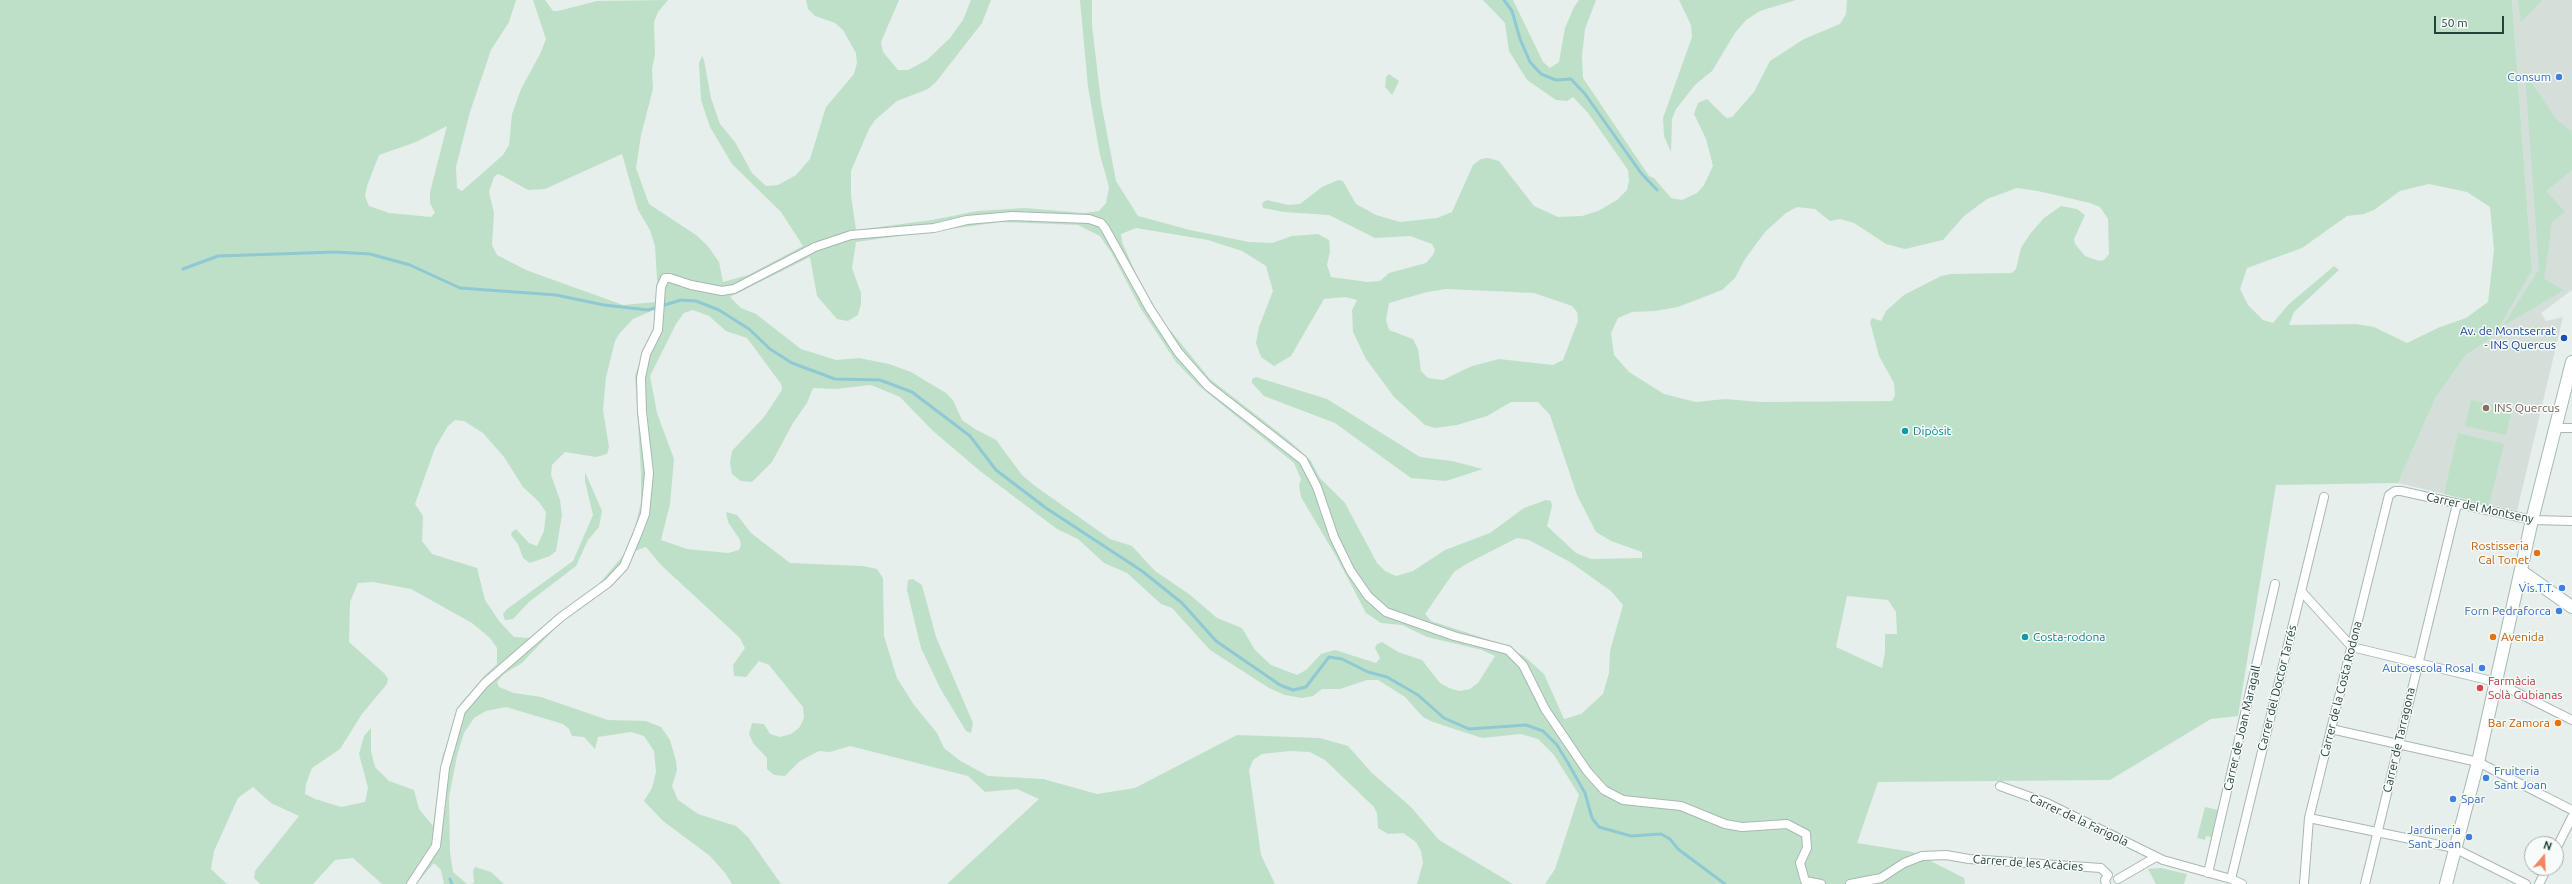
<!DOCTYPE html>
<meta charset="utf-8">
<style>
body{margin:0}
#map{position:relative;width:2572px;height:884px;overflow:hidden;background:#e6efeb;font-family:Ubuntu,sans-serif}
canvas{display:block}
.north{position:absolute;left:2524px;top:836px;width:40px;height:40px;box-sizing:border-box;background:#f7fbf9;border:1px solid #a3b1ad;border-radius:50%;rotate:19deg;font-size:11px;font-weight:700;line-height:16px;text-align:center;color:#24423a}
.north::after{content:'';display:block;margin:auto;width:14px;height:18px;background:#f4845f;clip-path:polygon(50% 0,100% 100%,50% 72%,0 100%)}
.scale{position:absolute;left:2434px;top:16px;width:70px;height:18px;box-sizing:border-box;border:2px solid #24423a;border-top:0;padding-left:5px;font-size:12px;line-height:14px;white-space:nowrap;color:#24423a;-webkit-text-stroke:3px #f7fbf9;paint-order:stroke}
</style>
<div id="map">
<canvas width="2572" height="884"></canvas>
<div class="north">N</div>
<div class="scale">50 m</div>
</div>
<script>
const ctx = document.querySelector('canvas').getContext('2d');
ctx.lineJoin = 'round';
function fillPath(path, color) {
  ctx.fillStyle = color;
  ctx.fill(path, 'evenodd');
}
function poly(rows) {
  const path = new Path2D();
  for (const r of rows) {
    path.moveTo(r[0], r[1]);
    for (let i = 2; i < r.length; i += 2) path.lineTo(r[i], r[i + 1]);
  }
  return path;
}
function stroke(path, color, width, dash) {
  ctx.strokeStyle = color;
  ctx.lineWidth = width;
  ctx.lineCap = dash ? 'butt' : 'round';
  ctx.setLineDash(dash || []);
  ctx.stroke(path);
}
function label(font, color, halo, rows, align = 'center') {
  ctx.font = font + ' Ubuntu,sans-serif';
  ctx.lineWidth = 3;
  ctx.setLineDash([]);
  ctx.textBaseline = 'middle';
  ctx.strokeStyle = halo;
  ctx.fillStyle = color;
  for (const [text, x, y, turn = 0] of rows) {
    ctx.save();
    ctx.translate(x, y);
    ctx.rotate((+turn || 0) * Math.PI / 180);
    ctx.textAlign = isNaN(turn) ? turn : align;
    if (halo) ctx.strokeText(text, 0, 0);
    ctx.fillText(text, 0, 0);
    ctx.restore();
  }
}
fillPath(poly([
 [2512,0,2572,0,2572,290,2541,313,2546,321,2563,317,2517,511,2398,483,2436,397,2466,355,2494,336,2532,271]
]), '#d4dfda');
fillPath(poly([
 [0,0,516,0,509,22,491,50,470,112,456,167,457,188,462,191,503,155,509,145,512,114,521,89,540,54,546,39,533,0,545,0,553,11,558,11,597,1,668,0,658,12,654,22,655,54,652,69,653,89,641,135,636,168,649,204,696,235,707,245,719,262,723,282,748,275,803,246,781,212,732,164,710,127,701,100,699,63,702,56,704,60,711,98,720,124,735,142,752,173,766,186,778,185,796,175,810,159,826,107,854,74,857,63,856,53,843,30,835,23,815,16,808,9,806,0,899,0,881,42,883,52,898,70,908,70,927,60,950,38,963,20,971,0,991,0,982,23,936,82,928,89,897,101,875,120,869,129,851,171,851,195,856,230,932,220,977,211,1025,208,1085,213,1099,211,1106,203,1109,187,1100,155,1088,87,1080,0,1092,0,1092,25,1101,102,1116,181,1138,216,1190,230,1249,242,1272,243,1292,236,1318,234,1329,240,1330,251,1327,265,1331,277,1368,282,1380,281,1389,273,1426,263,1433,255,1435,250,1432,244,1410,236,1375,238,1329,215,1284,212,1263,208,1262,203,1267,200,1288,205,1300,204,1322,187,1338,180,1343,181,1356,204,1376,215,1400,222,1437,218,1452,212,1473,165,1481,159,1488,158,1499,161,1534,206,1558,217,1582,216,1598,211,1617,200,1627,190,1629,180,1628,170,1588,113,1573,97,1567,101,1556,100,1527,80,1509,51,1505,23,1483,0,1513,0,1543,62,1550,68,1559,62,1565,28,1574,7,1579,0,1596,0,1585,29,1582,56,1583,78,1649,176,1654,178,1671,198,1682,200,1697,193,1704,185,1713,166,1706,139,1694,114,1698,103,1707,99,1723,115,1727,118,1732,117,1754,92,1770,61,1804,39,1840,24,1846,14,1847,0,2512,0,2532,271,2494,336,2466,355,2436,397,2398,483,2276,485,2238,716,2211,719,2110,780,1878,782,1857,843,1913,852,1964,878,1965,884,1545,884,1555,869,1579,795,1554,755,1538,739,1521,734,1482,738,1433,722,1423,717,1405,697,1378,680,1367,680,1340,689,1322,689,1313,696,1302,698,1285,695,1269,688,1210,650,1172,608,1161,604,1127,573,1104,563,1078,539,1057,529,980,471,933,431,900,397,876,387,870,385,836,389,813,388,807,403,793,423,772,462,752,482,741,481,732,474,730,463,732,451,764,417,782,390,781,384,747,338,726,331,709,316,693,310,684,313,676,324,650,376,657,413,674,459,670,504,661,540,687,549,728,553,739,550,741,545,740,540,728,522,726,512,737,515,751,533,790,563,863,566,877,569,883,578,884,636,897,678,914,705,937,733,944,748,959,760,988,776,1043,779,1097,794,1135,788,1237,735,1320,738,1348,746,1372,773,1411,807,1439,840,1513,884,1417,884,1423,863,1421,851,1416,842,1403,833,1388,834,1378,828,1377,813,1374,807,1325,760,1310,752,1290,751,1262,754,1253,760,1249,770,1261,855,1275,884,947,884,1039,799,1017,789,985,792,968,776,850,746,830,752,819,751,800,761,785,776,774,775,767,769,767,758,753,743,749,734,752,723,764,724,770,734,780,737,791,734,799,728,804,718,803,707,769,665,759,661,746,677,734,676,733,665,745,648,740,638,661,565,646,547,635,551,595,597,562,621,522,663,504,674,497,682,499,687,514,693,541,697,608,720,646,721,661,727,670,740,676,761,677,770,672,786,678,800,698,814,736,826,748,837,781,884,732,884,725,873,710,856,663,821,644,801,652,788,656,772,654,751,644,736,631,732,598,737,595,749,584,737,572,736,569,729,563,724,506,707,486,711,474,718,464,733,457,756,449,797,450,852,453,872,467,884,444,884,441,870,434,863,416,884,382,884,353,858,335,860,313,884,260,884,254,878,255,871,299,816,271,803,253,787,238,798,214,851,211,869,227,884,0,884],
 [447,126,430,192,430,203,435,213,431,217,389,213,369,206,365,196,367,186,379,155,416,142],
 [622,154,638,210,650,230,655,246,657,279,656,302,623,305,526,270,497,255,492,245,494,213,489,192,494,177,498,174,503,176,528,190,545,189],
 [2429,184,2467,192,2490,207,2494,250,2488,302,2466,318,2440,327,2407,343,2374,327,2356,324,2289,325,2294,312,2339,270,2334,266,2289,304,2273,323,2263,320,2248,305,2240,289,2247,268,2302,248,2347,216,2364,214,2374,210,2400,191],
 [2017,188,2038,191,2090,203,2100,207,2108,219,2109,254,2104,260,2099,261,2085,256,2075,244,2074,239,2085,215,2077,209,2061,206,2044,218,2030,234,2021,248,2016,269,2012,273,1951,274,1941,276,1904,295,1886,311,1881,321,1872,318,1870,322,1879,356,1894,383,1895,395,1892,401,1760,402,1725,399,1696,402,1664,394,1629,372,1614,355,1611,333,1618,318,1632,312,1655,311,1678,307,1722,290,1735,278,1745,259,1765,232,1786,213,1797,207,1815,209,1830,221,1840,219,1854,223,1886,244,1905,249,1943,240,1964,216,1987,199],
 [1001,222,1078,225,1100,236,1111,252,1141,309,1176,362,1199,386,1294,463,1301,479,1299,486,1301,497,1337,558,1366,613,1381,623,1402,625,1427,637,1482,650,1495,656,1478,683,1470,689,1459,691,1449,688,1440,683,1422,660,1398,652,1382,642,1377,644,1375,648,1380,658,1376,663,1335,650,1321,654,1306,670,1297,675,1271,665,1255,650,1242,628,1217,618,1189,594,1155,571,1132,546,1110,539,1035,486,1022,475,996,440,975,429,962,420,953,400,946,393,911,372,889,364,859,358,836,360,801,349,756,314,741,308,730,297,810,257,817,296,837,319,848,321,858,315,861,304,861,293,852,268,856,242],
 [1136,228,1208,240,1242,251,1266,266,1273,291,1259,327,1256,343,1261,357,1274,366,1291,356,1324,299,1345,297,1357,300,1352,310,1353,332,1366,359,1394,397,1425,425,1435,428,1457,425,1487,416,1511,402,1538,402,1550,415,1577,495,1596,532,1611,541,1642,552,1642,558,1591,559,1576,553,1547,526,1552,506,1551,501,1546,500,1524,508,1490,533,1445,550,1413,571,1396,576,1385,571,1377,563,1345,503,1320,478,1311,461,1291,442,1210,379,1161,319,1138,278,1122,242,1121,234],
 [1446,289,1534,293,1572,306,1577,312,1578,321,1563,360,1553,365,1499,359,1472,366,1443,380,1428,378,1421,371,1418,349,1413,339,1389,330,1386,320,1389,303,1427,292],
 [656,309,653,329,635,375,641,473,641,502,634,532,626,552,599,584,529,638,514,637,499,621,485,600,477,568,432,554,422,541,423,516,415,504,435,448,448,426,455,420,464,421,483,433,504,457,523,487,539,502,546,512,544,531,537,546,529,543,516,529,512,532,511,535,518,544,523,558,530,563,550,556,556,551,562,515,560,500,551,475,552,465,565,452,596,457,607,454,609,447,603,410,606,377,615,341,619,334,633,319],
 [1517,538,1529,540,1570,562,1611,591,1623,605,1610,651,1609,673,1603,694,1581,714,1564,719,1544,674,1524,656,1499,643,1431,621,1425,614,1454,572,1468,563],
 [373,582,411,589,472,623,490,638,497,648,497,664,484,676,465,701,456,718,442,758,433,826,419,809,414,790,389,781,375,767,371,751,371,728,364,736,359,754,368,788,365,802,341,807,315,799,305,794,306,784,312,768,340,749,362,714,387,684,388,679,385,674,349,642,350,602,358,583],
 [1847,596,1888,600,1896,612,1897,634,1885,634,1885,653,1882,668,1836,647],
 [1679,0,1796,0,1760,11,1746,20,1735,33,1712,71,1695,85,1676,109,1672,119,1671,152,1664,136,1663,118,1692,37,1691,25],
 [2518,0,2542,0,2521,22],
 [2525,73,2556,119,2572,132,2572,170,2546,191,2565,212,2552,222,2544,279,2564,290,2503,326,2539,269],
 [1389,74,1399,81,1392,95,1385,87,1386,77],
 [1256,377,1327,399,1420,457,1452,461,1483,469,1446,481,1411,478,1335,423,1264,396,1252,383,1252,379],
 [2471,400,2512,409,2506,435,2465,426],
 [2458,433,2504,444,2489,505,2444,494],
 [585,472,602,511,599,527,588,540,576,566,529,602,513,619,505,620,503,614,507,609,573,561,593,515,585,481],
 [913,579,922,585,936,637,973,723,971,733,966,731,940,688,921,648,907,590,908,580],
 [2205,807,2218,810,2212,837,2206,836,2205,840,2197,838],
 [475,867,491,872,504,884,471,884,474,883,473,871],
 [2161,868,2187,874,2184,884,2156,884,2148,869]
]), '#bfe0c8');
stroke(poly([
 [1504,0,1512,11,1520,39,1530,62,1541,74,1556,80,1571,79,1585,94,1641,173,1657,190],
 [183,269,218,256,336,252,370,254,410,265,460,288,556,295,604,305,648,310,681,300,696,301,719,310,749,329,770,349,792,363,835,379,880,380,912,392,970,436,996,470,1046,508,1142,571,1182,603,1216,641,1280,685,1293,690,1306,687,1329,657,1342,659,1368,672,1387,677,1418,695,1444,718,1469,729,1526,725,1543,731,1557,745,1568,763,1585,793,1592,818,1599,827,1631,836,1661,834,1670,839,1678,849,1725,884],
 [450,879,452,884]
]), '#8ec9d4', 3);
const street = poly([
 [2555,428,2572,428],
 [2301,591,2352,647,2496,682,2572,720],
 [2331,729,2478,762,2572,810],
 [2000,786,2047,803,2163,860,2231,879,2242,884],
 [2309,818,2454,848,2526,884],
 [2556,849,2572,817],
 [2208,873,2275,584],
 [2118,879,2156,857],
 [2231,879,2324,497],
 [411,884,436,846,445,768,461,711,485,683,561,617,608,583,624,566,637,535,645,514,649,473,642,412,641,378,646,354,658,330,661,287,665,278,670,278,691,285,722,291,734,289,815,247,851,235,934,228,967,220,1012,216,1089,219,1101,223,1105,228,1150,309,1178,352,1208,386,1303,460,1317,487,1334,537,1350,570,1368,596,1386,612,1454,636,1508,650,1523,665,1545,709,1587,771,1604,790,1623,800,1681,806,1725,824,1742,827,1787,824,1806,834,1807,848,1800,863,1805,881,1821,884],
 [1850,884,1881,878,1904,863,1922,856,1946,855,1969,859,2101,868,2108,875],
 [2106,884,2105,880,2108,875],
 [2304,884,2309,818,2389,495,2395,491,2401,491,2532,520,2572,521],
 [2365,884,2457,504],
 [2539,884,2547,868]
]);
const secondary = poly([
 [2521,571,2572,607],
 [2446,884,2478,762,2532,520,2572,362]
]);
stroke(street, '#a8b8b2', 10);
stroke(secondary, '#a4bbb3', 14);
stroke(street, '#fff', 8);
stroke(secondary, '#fff', 12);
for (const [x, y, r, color] of [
 [2559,77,4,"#3f7fe0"],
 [2564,338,4,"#1a4fb4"],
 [2486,408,4,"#8d6e63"],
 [1905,431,4,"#0f9aa8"],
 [2537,553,4,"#e8710a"],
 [2562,588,4,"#3f7fe0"],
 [2559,611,4,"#3f7fe0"],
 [2025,637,4,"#0f9aa8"],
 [2493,637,4,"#e8710a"],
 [2482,668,4,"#3f7fe0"],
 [2480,688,4,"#e0444e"],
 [2558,723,4,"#e8710a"],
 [2486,778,4,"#3f7fe0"],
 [2453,799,4,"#3f7fe0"],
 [2469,837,4,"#3f7fe0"]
]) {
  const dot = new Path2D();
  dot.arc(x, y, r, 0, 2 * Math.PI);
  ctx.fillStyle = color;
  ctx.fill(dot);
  stroke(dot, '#f7fbf9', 1.5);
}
label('12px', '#366cbe', '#f7fbf9', [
 ["Consum",2551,77],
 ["Vis.T.T.",2554,588],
 ["Forn Pedraforca",2551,611],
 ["Autoescola Rosal",2474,668],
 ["Fruiteria",2494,771,"left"],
 ["Sant Joan",2494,785,"left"],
 ["Spar",2461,799,"left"],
 ["Jardineria",2461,830],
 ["Sant Joan",2461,844]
], 'right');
label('12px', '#164399', '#f7fbf9', [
 ["Av. de Montserrat",2556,331],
 ["- INS Quercus",2556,345]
], 'right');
label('12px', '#785e54', '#f7fbf9', [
 ["INS Quercus",2494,408]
], 'left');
label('12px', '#0d838f', '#f7fbf9', [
 ["Dipòsit",1913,431],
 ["Costa-rodona",2033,637]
], 'left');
label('12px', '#24423a', '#f7fbf9', [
 ["Carrer del Montseny",2480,508,12],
 ["Carrer del Doctor Tarrés",2277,688,-76],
 ["Carrer de la Costa Rodona",2341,689,-76],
 ["Carrer de Joan Maragall",2242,728,-77],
 ["Carrer de Tarragona",2399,740,-77],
 ["Carrer de la Farigola",2079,820,25],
 ["Carrer de les Acàcies",2028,863,4]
]);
label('12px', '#c56008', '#f7fbf9', [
 ["Rostisseria",2529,546],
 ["Cal Tonet",2529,560],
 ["Avenida",2501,637,"left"],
 ["Bar Zamora",2550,723]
], 'right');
label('12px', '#be3a42', '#f7fbf9', [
 ["Farmàcia",2488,681],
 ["Solà Gubianas",2488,695]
], 'left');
</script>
